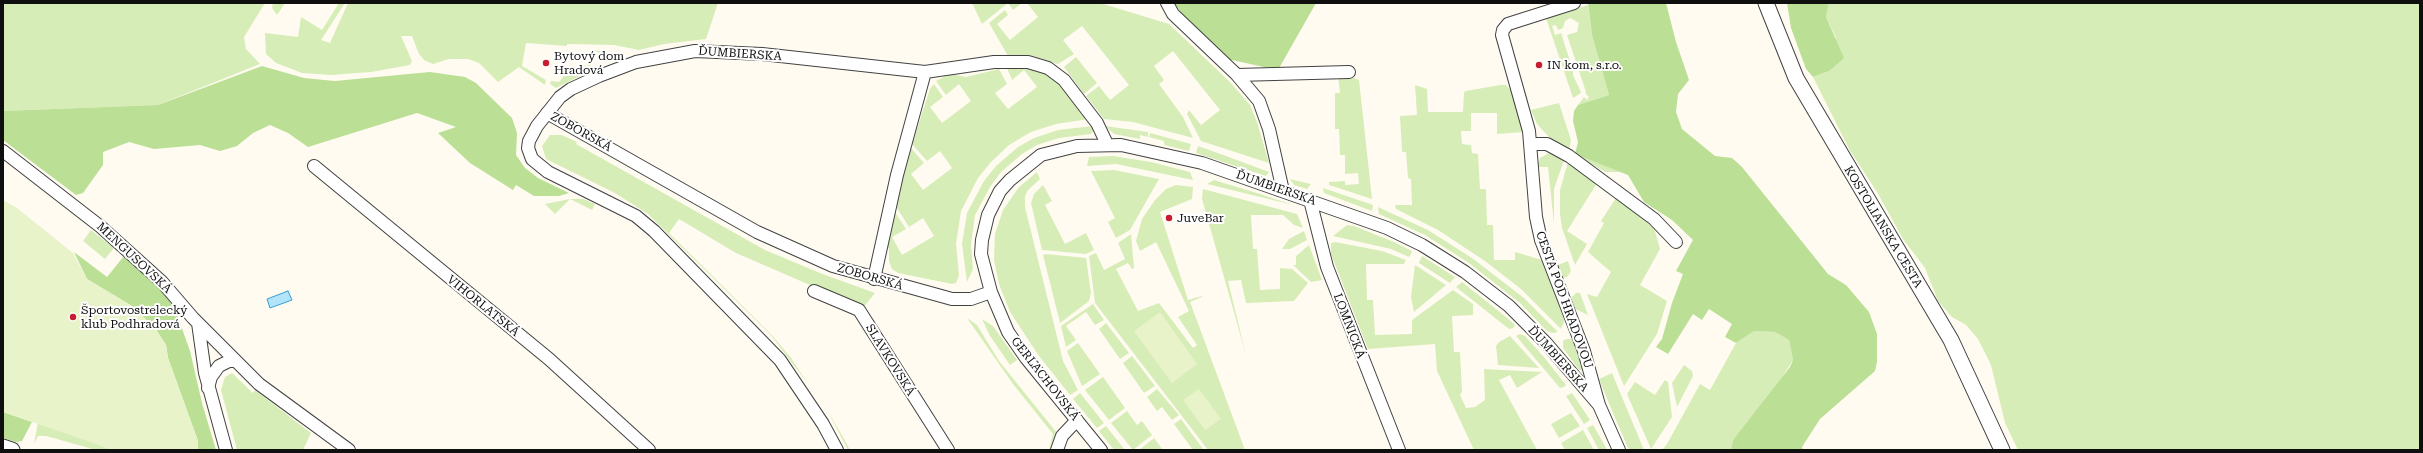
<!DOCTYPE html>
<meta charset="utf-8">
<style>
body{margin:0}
#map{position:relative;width:2423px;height:453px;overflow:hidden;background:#fffbf1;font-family:"Roboto Serif",serif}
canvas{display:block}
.frame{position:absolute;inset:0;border:4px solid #0f0f0f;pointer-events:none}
</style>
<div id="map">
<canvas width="2423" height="453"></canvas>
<div class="frame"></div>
</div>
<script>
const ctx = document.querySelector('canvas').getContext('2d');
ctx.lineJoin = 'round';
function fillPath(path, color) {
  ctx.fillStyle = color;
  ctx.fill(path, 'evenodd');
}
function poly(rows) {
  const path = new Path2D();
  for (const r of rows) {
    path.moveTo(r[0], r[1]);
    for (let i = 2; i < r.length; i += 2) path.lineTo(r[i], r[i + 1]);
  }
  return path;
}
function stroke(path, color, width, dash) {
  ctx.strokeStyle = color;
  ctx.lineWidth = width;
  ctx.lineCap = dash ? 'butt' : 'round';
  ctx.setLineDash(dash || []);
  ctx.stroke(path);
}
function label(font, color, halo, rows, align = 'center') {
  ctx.font = font + ' "Roboto Serif",serif';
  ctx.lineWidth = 4;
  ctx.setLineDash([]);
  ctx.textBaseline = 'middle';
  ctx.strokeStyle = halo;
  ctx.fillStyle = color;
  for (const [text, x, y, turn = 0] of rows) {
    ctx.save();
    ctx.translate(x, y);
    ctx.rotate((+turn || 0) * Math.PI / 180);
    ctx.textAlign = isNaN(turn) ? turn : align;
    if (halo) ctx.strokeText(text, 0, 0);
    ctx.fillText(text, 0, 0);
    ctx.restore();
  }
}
fillPath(poly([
 [3,3,265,3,244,37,246,49,260,64,158,105,3,111],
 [273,3,285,3,277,15,272,8],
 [339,3,345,3,321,40,330,43,348,3,718,3,706,39,664,44,639,50,614,45,567,44,567,46,526,43,522,66,546,80,545,85,519,67,498,82,479,63,468,59,449,59,433,64,424,60,419,54,412,36,401,36,412,61,410,65,371,72,331,75,302,73,276,63,266,54,265,33,298,37,301,17,322,30],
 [972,3,1022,3,1013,10,1008,3,982,24],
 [1027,3,1100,3,1169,24,1230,82,1250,105,1257,122,1269,163,1201,141,1187,114,1189,110,1201,125,1220,110,1173,51,1154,66,1164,80,1159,84,1183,117,1193,138,1133,122,1104,119,1086,96,1099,86,1110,100,1129,85,1082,26,1063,40,1074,54,1058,64,1029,55,1008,56,989,23,1005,10,1008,15,997,24,1010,40,1038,17],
 [1829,3,2420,3,2420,450,2018,450,2005,423,1991,365,1978,339,1966,325,1952,317,1938,301,1925,268,1903,239,1877,192,1849,149,1813,77,1829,71,1836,38,1826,17],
 [1588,5,1592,35,1609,95,1578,105,1584,97,1587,100,1589,97,1585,93,1586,92,1567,35,1577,32,1579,23,1570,18,1565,21,1563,28,1558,30,1556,25,1552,26,1555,35,1561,33,1562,36,1570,61,1567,63,1573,69,1573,75,1580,90,1581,93,1573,98,1546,18],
 [595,50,615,54,618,58,609,61],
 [1076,57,1097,83,1084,94,1064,67],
 [589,64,594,69,556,88,550,84,551,81,559,82,568,70,579,72,580,65,588,66],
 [1019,67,1042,70,1058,81,1089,119,1056,124,1031,132,1009,145,991,162,978,178,961,211,956,244,959,276,956,283,952,284,898,273,892,269,889,261,889,248,885,250,893,209,906,229,892,237,902,255,934,236,923,218,909,227,895,205,911,148,924,163,911,174,923,190,952,168,940,151,927,161,912,144,930,89,934,84,943,97,930,107,942,123,971,101,959,84,946,95,936,81,950,74,966,77,999,69,1007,84,995,93,1008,109,1037,87,1024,70,1012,80,1007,68],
 [1338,76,1350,76,1359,80,1372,199,1329,185,1329,182,1345,181,1345,185,1359,184,1358,173,1345,174,1345,155,1340,155,1339,129,1335,129,1335,93,1340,93],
 [1415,85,1427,89,1428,112,1463,112,1464,92,1466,91,1500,85,1506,85,1510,89,1516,98,1524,132,1497,134,1497,113,1471,113,1471,131,1461,131,1462,144,1471,145,1472,153,1478,154,1480,189,1486,189,1487,225,1493,225,1494,260,1515,260,1515,252,1542,260,1565,319,1561,329,1521,289,1485,261,1438,230,1396,209,1395,205,1412,205,1411,179,1408,178,1406,152,1402,152,1400,116,1417,115],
 [1559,103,1571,140,1569,150,1549,137,1537,124,1531,110],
 [1093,126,1094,129,1091,134,1059,138,1037,145,1022,154,1001,172,990,187,975,215,971,245,973,269,967,282,962,244,967,213,984,181,996,166,1018,147,1034,138,1058,130],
 [1105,126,1148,132,1148,137,1140,135,1140,139,1114,134],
 [1150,133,1191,144,1189,151,1164,145,1164,141,1149,137],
 [550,135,562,135,577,142,576,144,765,250,820,273,875,293,863,308,736,253,679,219,669,233,771,334,791,358,808,384,770,334,648,214,615,193,546,159,542,146],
 [1198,146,1226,156,1269,172,1266,176,1196,153],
 [1549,153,1564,160,1554,189,1554,224,1548,167,1537,167,1540,158],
 [1575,154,1587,158,1621,172,1605,172],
 [1113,156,1151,162,1190,172,1193,180,1116,164,1087,166,1089,157],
 [1568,162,1597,183,1567,231,1587,244,1575,265,1562,228,1560,214,1560,190],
 [1114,170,1159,179,1130,230,1116,238,1108,222,1115,218,1091,171],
 [1037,172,1040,179,1028,190,1025,196,1025,207,1063,361,1078,390,1070,395,1039,356,1010,312,999,284,994,260,995,234,1003,210,1019,187],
 [1290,179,1311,184,1307,189,1294,185],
 [1214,180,1260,194,1293,205,1207,184],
 [1043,185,1052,201,1045,205,1065,244,1086,233,1094,250,1086,254,1042,250,1031,203,1034,194],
 [1176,185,1193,187,1192,199,1160,212,1188,300,1202,296,1202,297,1190,302,1245,450,1208,450,1095,303,1089,256,1096,253,1104,270,1125,259,1118,243,1131,234,1134,268,1132,269,1128,263,1116,269,1138,311,1159,303,1193,348,1197,345,1178,317,1189,311,1156,242,1140,251,1136,241,1142,219,1155,200,1166,189],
 [1323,188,1373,205,1372,211,1324,193],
 [1203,189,1297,214,1303,228,1294,225,1283,215,1251,215,1253,249,1257,249,1260,290,1280,289,1280,268,1292,269,1308,283,1294,301,1248,303,1246,303,1241,280,1228,281,1246,355,1202,199],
 [1616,198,1654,228,1660,249,1640,285,1667,301,1657,334,1624,386,1587,294,1597,297,1611,272,1588,252,1604,223,1601,221],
 [570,199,555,214,545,204,570,199,583,199,595,204,592,210],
 [1378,207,1428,230,1472,258,1524,298,1558,332,1553,333,1547,331,1520,303,1469,263,1425,235,1379,214],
 [1347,225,1354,226,1394,242,1412,251,1411,254,1409,257,1391,249,1333,236],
 [91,230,114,248,105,259,83,241],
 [1304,231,1307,240,1290,249,1282,249,1289,239],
 [1335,242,1382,251,1406,260,1404,264,1366,264,1367,300,1373,300,1375,335,1412,334,1412,320,1453,290,1473,304,1473,315,1452,316,1454,352,1460,352,1462,392,1460,395,1466,408,1475,407,1485,400,1484,369,1542,372,1517,388,1510,375,1499,380,1537,450,1474,450,1437,371,1435,344,1368,349,1331,254,1331,243],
 [1309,245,1322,280,1311,282,1293,265,1296,265,1296,256],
 [1046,254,1086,258,1091,293,1089,301,1060,323,1043,255],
 [1422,256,1455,277,1450,283,1419,263],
 [1568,261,1571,271,1567,277,1561,278,1555,266],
 [1415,265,1446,285,1414,312,1411,297],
 [1462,282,1506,317,1515,325,1513,328,1509,329,1456,287],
 [1576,293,1580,293,1588,315,1571,307,1570,299],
 [1093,304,1104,320,1095,325,1086,312,1066,326,1076,340,1066,347,1061,326],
 [967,318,977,325,999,361,1057,433,1052,450,1049,450,1053,434,1013,384],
 [982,319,993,326,1017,360,1010,365,990,336],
 [1106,323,1129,353,1120,359,1099,329],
 [1754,331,1775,332,1789,340,1793,360,1774,390,1733,440,1731,450,1662,450,1667,444,1700,384,1710,390,1736,343],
 [1520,334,1525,336,1543,356,1566,385,1564,387,1560,388,1516,336],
 [1510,336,1539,368,1498,365,1496,346,1499,342],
 [1566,339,1572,339,1575,342,1583,370,1579,370,1563,348,1563,341],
 [1078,343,1100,374,1082,386,1067,351],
 [1132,356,1155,386,1144,393,1123,363],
 [1684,365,1692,371,1693,376,1677,407,1672,383],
 [232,373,253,393,255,390,311,433,303,450,237,450,221,390,225,377],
 [1612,373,1644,450,1631,450,1628,448,1613,413,1599,379],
 [1103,377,1125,408,1109,420,1085,390],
 [1665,380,1668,382,1672,417,1651,449,1627,394,1635,382,1655,395],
 [1157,389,1179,415,1172,420,1162,407,1157,411,1147,397],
 [1080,393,1104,423,1097,428,1073,399],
 [1572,393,1590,420,1584,424,1566,396],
 [827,410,843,437,850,450,848,450],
 [1127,411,1137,425,1142,421,1152,435,1133,450,1111,423],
 [1571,413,1580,426,1559,438,1551,424],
 [1181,419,1203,449,1202,450,1193,450,1174,424],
 [38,422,110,449,96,450,46,436,38,436,34,444],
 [1593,425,1604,444,1607,450,1599,450,1587,428],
 [1106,426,1125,450,1114,450,1099,431],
 [1583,430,1594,450,1565,450,1561,443],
 [1154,438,1163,450,1139,450,1153,439]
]), '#d7edb7');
fillPath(poly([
 [1174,3,1316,3,1278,70,1227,59,1183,15],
 [1588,3,1666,3,1676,42,1689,80,1678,94,1676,112,1682,129,1715,156,1732,158,1742,167,1828,274,1846,285,1869,312,1877,334,1877,362,1875,371,1820,419,1802,447,1803,450,1731,450,1733,440,1790,367,1793,360,1789,340,1775,332,1754,331,1736,343,1725,337,1732,324,1709,309,1702,320,1693,314,1668,354,1656,347,1662,339,1672,303,1683,274,1676,271,1693,240,1672,220,1644,202,1628,175,1575,154,1578,142,1573,121,1574,111,1578,105,1609,95,1592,35],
 [1787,3,1829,3,1826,17,1844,58,1829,71,1813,77,1806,69,1791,28],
 [262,66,304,78,335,81,430,72,465,77,476,83,512,118,517,133,516,155,525,168,538,178,569,193,559,196,534,196,516,185,513,190,470,163,438,133,456,127,417,113,308,147,288,133,270,125,253,133,237,146,220,151,200,145,154,149,129,142,103,152,103,165,83,193,76,195,3,140,3,111,158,105],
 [74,252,107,277,124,256,159,285,174,306,190,351,202,403,216,450,198,450,198,441,168,358,166,345,155,328,132,306,87,279],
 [3,412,32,422,22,441,16,442,3,438]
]), '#bbdf95');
fillPath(poly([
 [3,200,17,208,73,253,87,279,132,306,155,328,166,345,168,358,198,441,198,450,114,450,3,412],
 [1160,312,1197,364,1172,383,1134,331],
 [1199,389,1221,419,1205,430,1183,400]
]), '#e8f3ca');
const water = poly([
 [288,291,292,300,270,308,267,299,288,291]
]);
fillPath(water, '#b2e4fa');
stroke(water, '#34a0d7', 1);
const minor = poly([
 [1167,3,1173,14,1237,75,1259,101,1269,129,1283,191],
 [1574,3,1508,24,1503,30,1502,35,1529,131,1536,217,1541,240,1584,351,1599,405,1619,450],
 [1237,75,1349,72],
 [547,113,757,232,833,266,952,299,971,299,991,292],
 [1530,144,1547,144,1569,156,1654,219,1676,242],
 [3,151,101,227,162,282,193,318,259,384,349,450],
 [314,166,549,359,649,450],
 [1310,200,1327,267,1399,450],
 [874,279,897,175,925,72],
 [814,291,859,310,948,450],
 [198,323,205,373,226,450],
 [208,388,211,377,219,366,229,361,235,361],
 [837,450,823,424,780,360,654,231,636,216,548,172,532,159,528,148,529,141,537,126,560,97,571,89,599,76,636,62,695,51,762,54,925,72,994,62,1028,62,1048,68,1064,80,1097,123,1107,144],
 [1057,450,1062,436,1077,420],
 [1101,450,1026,358,1008,332,991,292,981,254,982,240,988,215,1000,191,1010,180,1041,155,1077,146,1121,145,1202,163,1387,228,1422,245,1465,272,1509,306,1546,343,1599,405]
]);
const tertiary = poly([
 [1766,3,1796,78,1951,340,2002,450],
 [3,447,12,450]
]);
stroke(minor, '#424242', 14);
stroke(tertiary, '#424242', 17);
stroke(minor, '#fff', 12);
stroke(tertiary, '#fff', 15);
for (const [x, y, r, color] of [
 [546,63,4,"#ca1c30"],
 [1539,65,4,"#ca1c30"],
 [1169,218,4,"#ca1c30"],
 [73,317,4,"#ca1c30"]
]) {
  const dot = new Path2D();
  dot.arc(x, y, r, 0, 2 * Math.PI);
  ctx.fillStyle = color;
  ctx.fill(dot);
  stroke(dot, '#fff', 1.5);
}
label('12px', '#0f0f0f', '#fff', [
 ["ĎUMBIERSKA",740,54,4],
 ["ZOBORSKÁ",581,132,29],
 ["ĎUMBIERSKA",1276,188,19],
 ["KOSTOLIANSKA CESTA",1883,227,59],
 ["MENGUSOVSKÁ",134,258,43],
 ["ZOBORSKÁ",870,277,16],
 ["CESTA POD HRADOVOU",1564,300,70],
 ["VIHORLATSKÁ",483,306,39],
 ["LOMNICKÁ",1349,326,69],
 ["ĎUMBIERSKA",1558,359,48],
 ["SLAVKOVSKÁ",890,360,58],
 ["GERLACHOVSKÁ",1045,379,52]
]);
label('12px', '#0f0f0f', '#fff', [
 ["Bytový dom",554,56],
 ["Hradová",554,70],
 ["IN kom, s.r.o.",1547,65],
 ["JuveBar",1177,218],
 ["Športovostrelecký",81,310],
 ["klub Podhradová",81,324]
], 'left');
</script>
